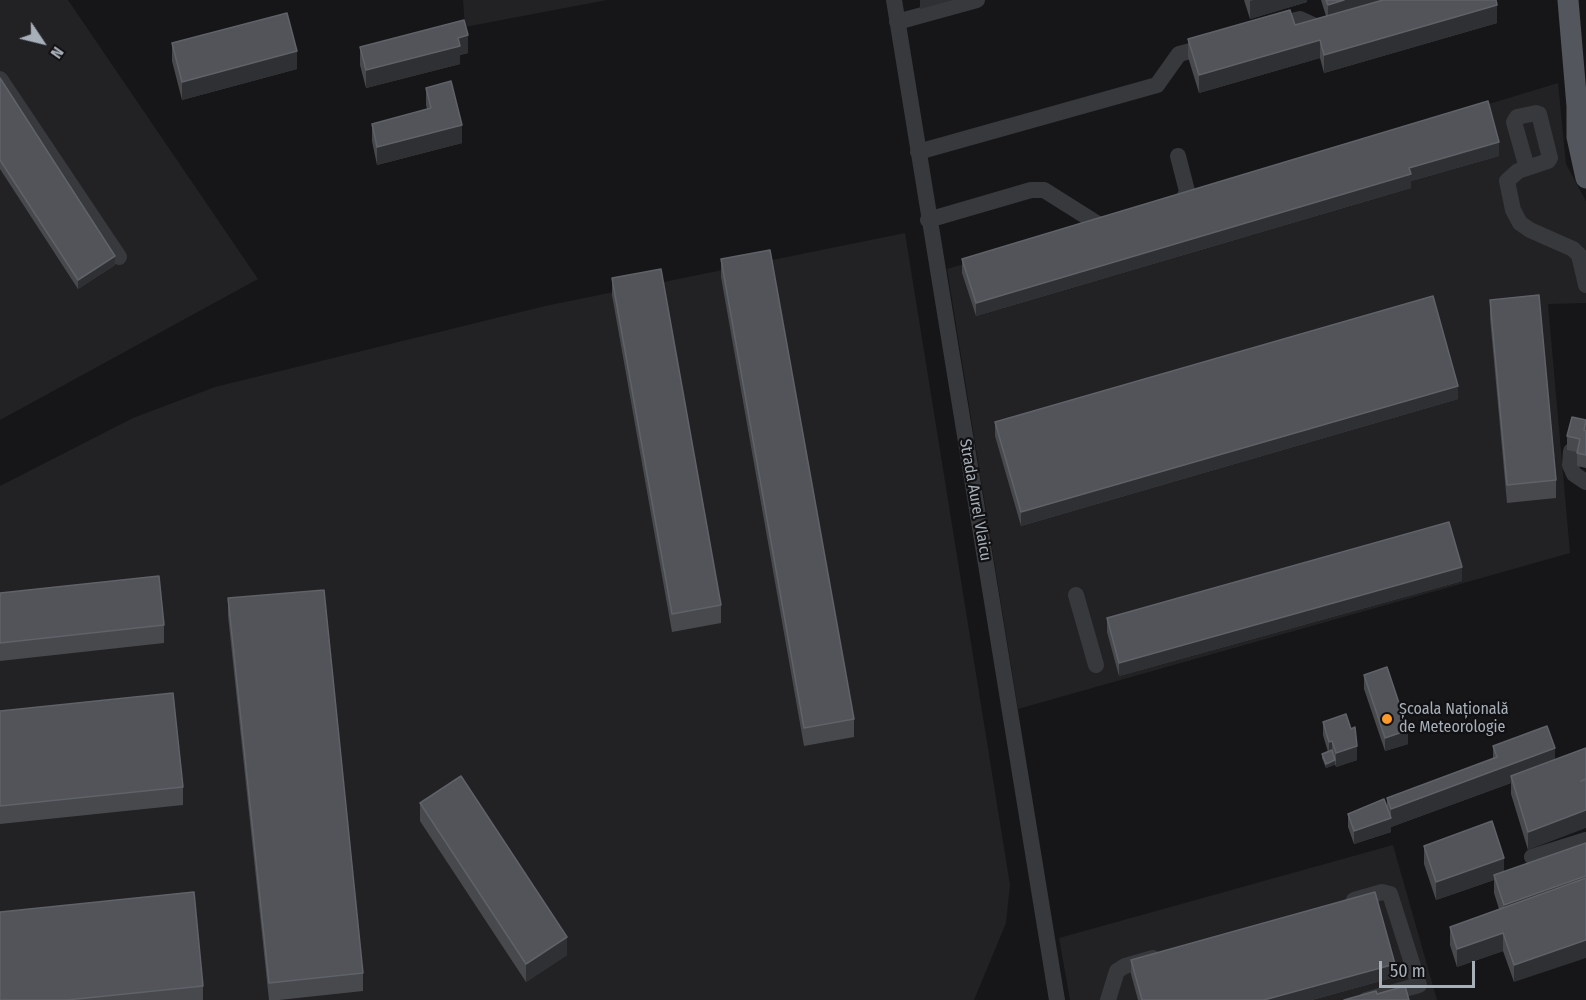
<!DOCTYPE html>
<meta charset="utf-8">
<style>
body{margin:0}
#map{position:relative;width:1586px;height:1000px;overflow:hidden;background:#161618;font-family:"Fira Sans Condensed",sans-serif}
canvas{display:block}
.north{position:absolute;left:12px;top:12px;width:60px;height:60px;-webkit-text-stroke:4px #111113;paint-order:stroke;rotate:125deg;font-size:16px;font-weight:700;line-height:24px;text-align:center;color:#a7afb9}
.north::after{content:'';display:block;margin:auto;width:21px;height:27px;background:#a7afb9;clip-path:polygon(50% 0,100% 100%,50% 72%,0 100%)}
.scale{position:absolute;left:1379px;top:961px;width:96px;height:27px;box-sizing:border-box;border:3px solid #a7afb9;border-top:0;padding-left:8px;font-size:18px;line-height:21px;white-space:nowrap;color:#a7afb9;-webkit-text-stroke:4px #111113;paint-order:stroke}
</style>
<div id="map">
<canvas width="1586" height="1000"></canvas>
<div class="north">N</div>
<div class="scale">50 m</div>
</div>
<script>
const ctx = document.querySelector('canvas').getContext('2d');
ctx.lineJoin = 'round';
function fillPath(path, color) {
  ctx.fillStyle = color;
  ctx.fill(path, 'evenodd');
}
function poly(rows) {
  const path = new Path2D();
  for (const r of rows) {
    path.moveTo(r[0], r[1]);
    for (let i = 2; i < r.length; i += 2) path.lineTo(r[i], r[i + 1]);
  }
  return path;
}
function stroke(path, color, width, dash) {
  ctx.strokeStyle = color;
  ctx.lineWidth = width;
  ctx.lineCap = dash ? 'butt' : 'round';
  ctx.setLineDash(dash || []);
  ctx.stroke(path);
}
function label(font, color, halo, rows, align = 'center') {
  ctx.font = font + ' "Fira Sans Condensed",sans-serif';
  ctx.lineWidth = 4.5;
  ctx.setLineDash([]);
  ctx.textBaseline = 'middle';
  ctx.strokeStyle = halo;
  ctx.fillStyle = color;
  for (const [text, x, y, turn = 0] of rows) {
    ctx.save();
    ctx.translate(x, y);
    ctx.rotate((+turn || 0) * Math.PI / 180);
    ctx.textAlign = isNaN(turn) ? turn : align;
    if (halo) ctx.strokeText(text, 0, 0);
    ctx.fillText(text, 0, 0);
    ctx.restore();
  }
}
fillPath(poly([
 [0,0,68,0,258,279,0,420],
 [463,0,607,0,465,27],
 [1558,83,1566,164,1586,201,1586,303,1548,304,1570,553,1018,709,947,269],
 [905,233,1010,885,1006,923,974,1000,0,1000,0,486,133,418,215,387,545,306],
 [1393,845,1437,1000,1070,1000,1059,938]
]), '#222225');
stroke(poly([
 [894,0,1057,1000],
 [897,22,977,0],
 [1274,26,1300,19,1322,29,1328,29],
 [0,79,119,257],
 [918,152,1157,85,1179,54,1209,46],
 [1527,168,1514,122,1517,117,1536,113,1539,114,1550,158,1548,161,1518,171,1507,181,1513,210,1520,223,1530,230,1573,249,1579,255,1586,285],
 [1173,206,1182,203,1187,191,1178,156],
 [928,220,1031,190,1044,190,1098,224,1114,225],
 [1571,451,1570,465,1574,474,1586,482],
 [1076,595,1096,665],
 [1532,857,1586,840],
 [1354,900,1382,892,1390,894,1419,985,1366,1000],
 [1108,1000,1117,971,1125,966,1153,958]
]), '#37393d', 16);
stroke(poly([
 [1568,0,1577,106,1577,137,1586,178]
]), '#53565c', 21);
fillPath(poly([
 [1244,0,1307,0,1307,2,1250,19],
 [1321,0,1496,0,1497,23,1324,73,1320,58,1199,93,1188,57,1188,39,1295,25,1326,16],
 [172,43,297,69,182,100,172,61],
 [360,47,468,53,460,55,460,64,366,88,360,65],
 [0,78,115,265,78,289,0,169],
 [426,88,462,143,377,165,372,141,372,124,427,109,426,105],
 [1499,156,1411,181,1411,188,976,316,962,273,962,259],
 [721,259,854,719,854,737,804,746,721,277],
 [612,278,721,605,721,623,672,632,612,295],
 [1490,300,1556,480,1556,498,1507,503,1490,318],
 [1458,399,1021,526,995,436,995,422],
 [1586,420,1586,468,1577,466,1577,452,1567,450,1567,436],
 [1462,581,1119,676,1107,632,1107,618],
 [0,593,164,625,164,643,0,661],
 [228,598,363,973,363,991,279,1000,269,1000,228,616],
 [1364,675,1408,744,1385,751,1364,689],
 [0,711,183,787,183,805,0,824],
 [1323,722,1357,760,1336,767,1335,764,1326,768,1322,758,1322,754,1328,752,1323,735],
 [1547,726,1528,850,1511,794,1511,783,1391,827,1391,826,1391,832,1354,844,1348,827,1348,814,1387,807,1387,798,1493,759,1493,746],
 [420,803,567,955,526,982,420,821],
 [1586,843,1514,982,1503,951,1457,967,1450,945,1450,927,1499,909,1494,893,1494,880,1436,900,1424,864,1424,846,1504,872],
 [1131,960,1395,977,1312,1000,1138,1000,1131,974],
 [203,986,203,1000,0,1000]
]), '#47494d');
fillPath(poly([
 [920,0,953,0,920,9],
 [1253,0,1307,0,1307,2,1250,19,1250,1],
 [1344,0,1405,0,1328,23,1328,5],
 [1497,5,1497,23,1324,73,1324,55],
 [468,35,468,53,460,55,460,64,366,88,366,70,458,38],
 [1320,40,1320,58,1199,93,1199,75],
 [297,51,297,69,182,100,182,82],
 [462,125,462,143,377,165,377,147],
 [1499,142,1499,156,1411,181,1411,188,976,316,976,303,1409,168],
 [115,256,115,265,78,289,78,280],
 [1458,386,1458,399,1021,526,1021,512],
 [1462,567,1462,581,1119,676,1119,663],
 [1408,730,1408,744,1385,751,1385,738],
 [1332,741,1332,755,1329,756,1329,742],
 [1357,746,1357,760,1336,767,1336,753],
 [1555,748,1555,766,1511,776,1511,783,1391,827,1391,809],
 [1335,760,1335,765,1326,768,1326,764],
 [1586,810,1586,828,1528,850,1528,832],
 [1391,818,1391,832,1354,844,1354,831],
 [1504,858,1504,876,1494,875,1494,880,1436,900,1436,882],
 [1586,876,1586,894,1504,922,1504,905],
 [1503,933,1503,951,1457,967,1457,949],
 [567,937,567,955,526,982,526,964],
 [1586,940,1586,958,1514,982,1514,965],
 [1395,964,1395,977,1312,1000,1264,1000]
]), '#2f3033');
const building = poly([
 [1326,0,1344,0,1328,5,1326,0],
 [1383,0,1496,0,1497,5,1324,55,1320,40,1199,75,1188,39,1290,10,1295,25,1383,0],
 [287,13,297,51,182,82,172,43,287,13],
 [464,20,468,35,458,38,460,46,366,70,360,47,464,20],
 [0,78,115,256,78,280,0,160,0,78],
 [451,81,462,125,377,147,372,124,431,108,426,88,451,81],
 [1488,101,1499,142,1409,168,1411,174,976,303,962,259,1488,101],
 [770,250,854,719,804,728,721,259,770,250],
 [661,269,721,605,672,614,612,278,661,269],
 [1539,295,1556,480,1507,485,1490,300,1539,295],
 [1433,296,1458,386,1021,512,995,422,1433,296],
 [1572,417,1586,420,1584,430,1586,431,1586,455,1577,453,1580,439,1567,436,1572,417],
 [1449,522,1462,567,1119,663,1107,618,1449,522],
 [159,576,164,625,0,643,0,593,159,576],
 [324,590,363,973,269,983,228,598,324,590],
 [1387,667,1408,730,1385,738,1364,675,1387,667],
 [173,693,183,787,0,806,0,711,173,693],
 [1346,714,1351,729,1355,727,1357,746,1336,753,1332,741,1329,742,1323,722,1346,714],
 [1547,726,1555,748,1391,809,1387,798,1497,757,1493,746,1547,726],
 [1586,748,1586,779,1581,781,1586,779,1586,810,1528,832,1511,776,1586,748],
 [1332,750,1335,760,1326,764,1322,754,1332,750],
 [461,776,567,937,526,964,420,803,461,776],
 [1384,799,1391,818,1354,831,1348,814,1384,799],
 [1492,821,1504,858,1436,882,1424,846,1492,821],
 [1586,843,1586,876,1504,905,1494,875,1586,843],
 [1586,878,1586,940,1514,965,1503,933,1457,949,1450,927,1586,878],
 [194,892,203,986,67,1000,0,1000,0,912,194,892],
 [1375,892,1395,964,1264,1000,1142,1000,1131,960,1375,892],
 [1405,986,1409,1000,1344,1000,1376,991,1377,994,1405,986]
]);
fillPath(building, '#525459');
stroke(building, '#5f6268', 1.5);
for (const [x, y, r, color] of [
 [1387,719,6,"#fb9a2b"]
]) {
  const dot = new Path2D();
  dot.arc(x, y, r, 0, 2 * Math.PI);
  ctx.fillStyle = color;
  ctx.fill(dot);
  stroke(dot, '#111113', 2);
}
label('16px', '#a7afb9', '#111113', [
 ["Strada Aurel Vlaicu",975,500,80]
]);
label('16px', '#a7afb9', '#111113', [
 ["Școala Națională",1399,710],
 ["de Meteorologie",1399,728]
], 'left');
</script>
